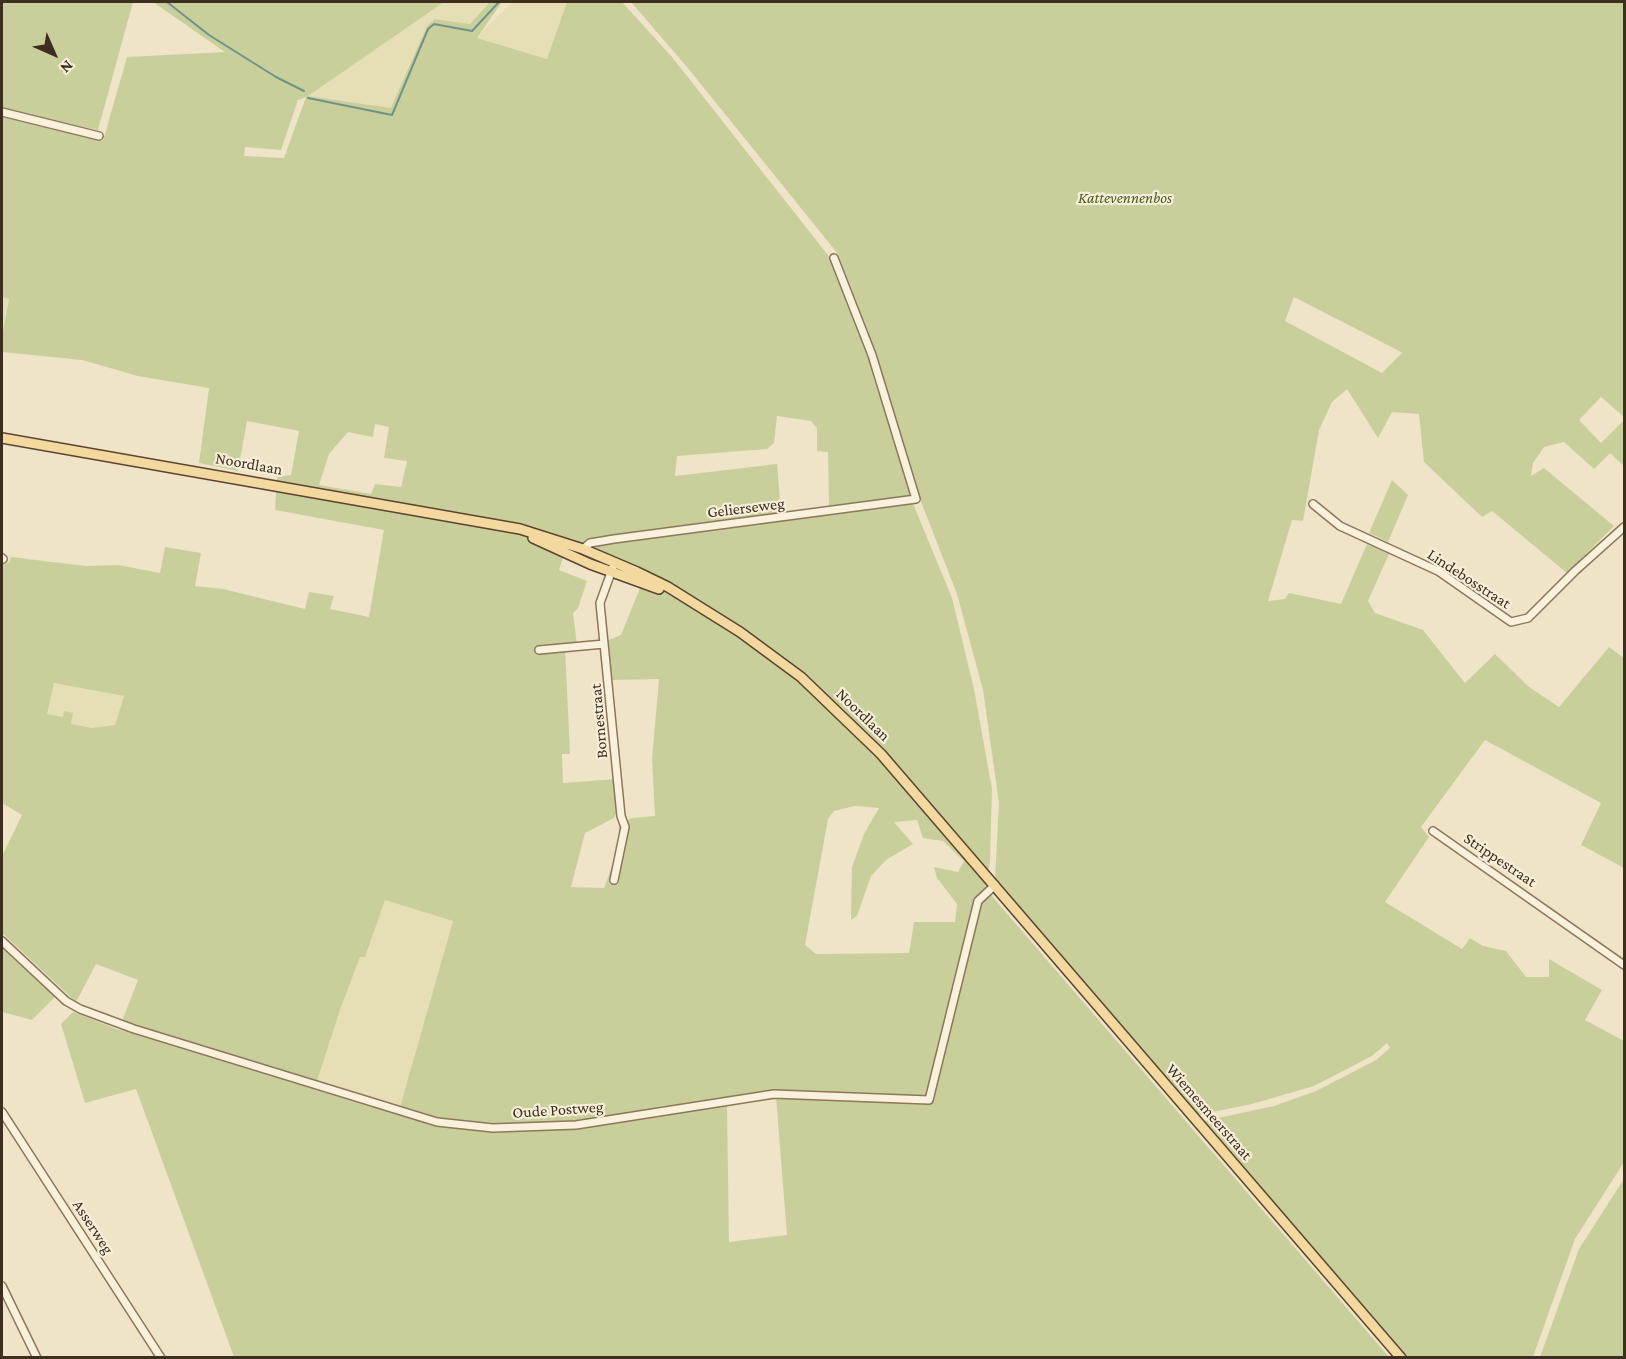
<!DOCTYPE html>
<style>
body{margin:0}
#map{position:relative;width:1626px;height:1359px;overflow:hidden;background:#f0e4c8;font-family:"Crimson Pro",serif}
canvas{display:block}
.frame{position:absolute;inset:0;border:3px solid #3d2e20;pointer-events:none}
.north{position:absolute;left:24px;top:24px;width:60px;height:60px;-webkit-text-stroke:4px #f7eed8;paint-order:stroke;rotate:135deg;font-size:16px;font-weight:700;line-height:24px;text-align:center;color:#3d2e20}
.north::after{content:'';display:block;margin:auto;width:21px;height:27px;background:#3d2e20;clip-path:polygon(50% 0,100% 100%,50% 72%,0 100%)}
</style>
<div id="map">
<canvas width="1626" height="1359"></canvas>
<div class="frame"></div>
<div class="north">N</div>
</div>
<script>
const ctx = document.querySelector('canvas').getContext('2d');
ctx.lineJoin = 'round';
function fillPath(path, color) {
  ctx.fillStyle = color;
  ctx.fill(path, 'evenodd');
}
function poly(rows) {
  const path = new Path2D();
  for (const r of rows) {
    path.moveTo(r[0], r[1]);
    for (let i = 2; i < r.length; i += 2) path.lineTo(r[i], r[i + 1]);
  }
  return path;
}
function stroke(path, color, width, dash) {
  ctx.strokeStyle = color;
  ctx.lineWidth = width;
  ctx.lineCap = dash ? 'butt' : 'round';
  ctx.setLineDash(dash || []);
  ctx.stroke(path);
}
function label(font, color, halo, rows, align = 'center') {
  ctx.font = font + ' "Crimson Pro",serif';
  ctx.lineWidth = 4.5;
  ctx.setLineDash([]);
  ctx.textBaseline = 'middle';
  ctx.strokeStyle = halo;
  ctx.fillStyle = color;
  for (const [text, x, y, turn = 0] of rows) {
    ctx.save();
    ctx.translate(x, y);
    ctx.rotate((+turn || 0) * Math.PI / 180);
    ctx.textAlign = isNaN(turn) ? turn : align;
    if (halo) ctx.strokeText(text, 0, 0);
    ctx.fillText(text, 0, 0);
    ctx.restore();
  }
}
fillPath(poly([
 [444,2,490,2,470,24,435,19,427,26,391,108,307,96],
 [512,2,567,2,548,59,476,38],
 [2,297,9,299,2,337],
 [54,683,124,696,115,725,92,728,71,724,72,713,63,718,46,714],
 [385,899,453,921,400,1107,317,1081,340,1010,360,956,365,957]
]), '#e6deb5');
fillPath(poly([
 [2,2,133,2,98,130,2,109],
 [153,2,444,2,308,96,391,108,427,26,435,19,470,24,490,2,502,2,477,38,547,59,567,2,622,2,672,57,831,259,870,358,914,506,952,598,974,689,992,789,990,862,985,888,1389,1357,234,1357,136,1089,85,1103,61,1024,73,1012,117,1029,371,1107,375,1099,400,1107,453,921,385,900,365,957,360,957,340,1010,317,1081,122,1021,138,980,96,964,76,1002,2,933,2,856,22,815,2,803,2,562,9,563,11,557,86,566,118,565,160,573,165,547,201,553,195,586,223,589,305,609,309,592,334,596,330,609,369,617,384,530,275,510,277,477,291,475,299,431,247,421,238,471,199,463,209,388,138,376,82,360,2,352,2,337,9,299,2,297,2,117,103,141,127,57,225,52],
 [306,97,284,158,244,156,245,147,281,150,298,100],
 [777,416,811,421,817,428,817,451,828,452,829,506,781,513,777,464,675,476,677,456,767,449,774,443],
 [375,424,389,427,384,458,407,461,401,487,375,484,371,494,319,485,329,454,348,432,373,437],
 [564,555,640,588,621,635,606,641,612,680,659,679,652,759,655,816,632,818,619,824,619,848,604,888,571,887,585,833,614,818,620,805,616,779,563,783,562,754,570,754,565,646,577,645,573,613,578,608,587,581,559,570],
 [54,683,124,696,115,725,92,728,71,724,73,713,64,711,63,717,47,714],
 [855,806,879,808,864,834,852,867,851,920,857,916,871,876,886,860,913,844,894,822,917,820,923,838,943,841,964,861,958,872,934,867,937,878,957,904,955,922,914,922,909,953,816,954,805,945,828,819,834,811],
 [776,1097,787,1235,729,1242,727,1105],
 [631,2,1624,2,1624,417,1601,397,1579,420,1601,443,1624,420,1624,466,1610,453,1594,469,1564,442,1544,447,1533,463,1531,476,1544,468,1614,526,1567,573,1492,511,1482,517,1424,462,1419,414,1392,412,1378,438,1347,389,1332,402,1319,430,1303,521,1292,520,1268,601,1285,599,1289,593,1341,604,1367,544,1389,554,1368,601,1375,613,1423,630,1465,683,1495,654,1529,687,1559,707,1609,647,1624,658,1624,868,1581,845,1601,803,1485,740,1421,827,1429,837,1385,902,1462,949,1470,938,1483,946,1506,951,1526,977,1549,977,1549,959,1602,990,1585,1020,1624,1041,1624,1162,1575,1239,1533,1357,1407,1357,1204,1121,1274,1106,1316,1091,1376,1060,1390,1048,1387,1043,1372,1056,1314,1086,1252,1104,1198,1115,995,879,999,803,983,690,957,594,918,494,875,355,838,254,687,67],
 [1294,297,1401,352,1402,353,1382,373,1285,321],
 [1392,480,1408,495,1388,542,1369,533],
 [2,945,56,996,32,1020,2,1012],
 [1624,1179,1624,1357,1540,1357,1579,1249]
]), '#c9cf9b');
stroke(poly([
 [167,2,209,35,276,77,304,91],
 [308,98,392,115,428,29,434,24,472,31,499,2]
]), '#6f938a', 2);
const minor = poly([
 [2,112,99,136],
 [1313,504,1340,526,1438,571,1511,622,1528,618,1575,571,1624,527],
 [583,549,590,543,614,539,916,499,872,355,834,258],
 [2,558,3,559],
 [613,567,600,603,621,816,625,827,614,880],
 [539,650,604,644],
 [1433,831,1624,965],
 [2,941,66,1001,80,1009,134,1029,437,1122,493,1128,576,1125,774,1094,929,1100,978,901,995,885],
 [2,1112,161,1358],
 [2,1286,37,1358]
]);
const major = poly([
 [2,438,520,529,583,549,637,572,668,587,740,632,801,677,881,754,1401,1358],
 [533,538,590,564,659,589]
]);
stroke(minor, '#8d765c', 10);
stroke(major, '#5b4430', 12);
stroke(minor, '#faf1dc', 7);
stroke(major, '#f3d9a0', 9);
label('italic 16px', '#4d5a26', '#f7eed8', [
 ["Kattevennenbos",1125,198]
]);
label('16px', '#3d2e20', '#f7eed8', [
 ["Noordlaan",249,464,10],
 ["Gelierseweg",746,508,-7],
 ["Lindebosstraat",1469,579,33],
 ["Noordlaan",863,715,44],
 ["Bornestraat",599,721,-95],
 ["Strippestraat",1500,860,34],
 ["Oude Postweg",558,1110,-4],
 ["Wiemesmeerstraat",1209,1112,49],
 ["Asserweg",93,1227,57]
]);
</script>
